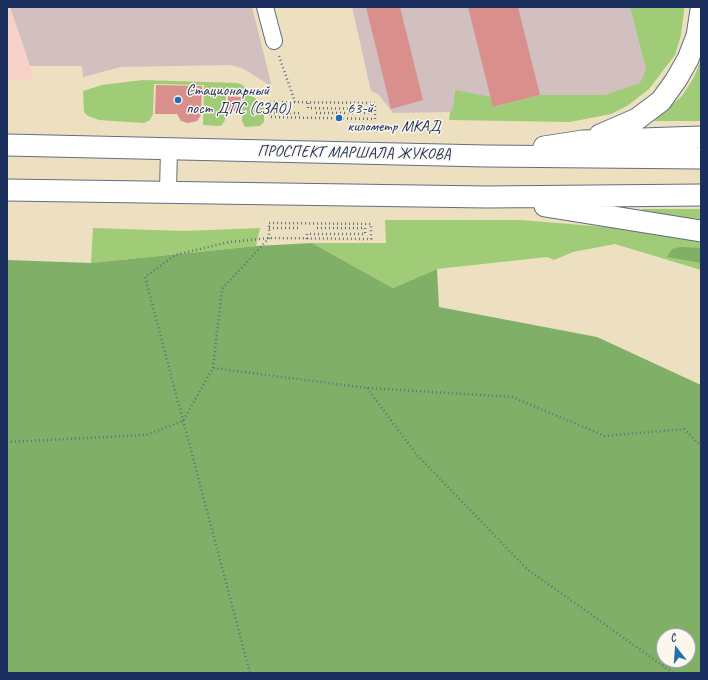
<!DOCTYPE html>
<meta charset="utf-8">
<style>
body{margin:0}
#map{position:relative;width:708px;height:680px;overflow:hidden;background:#ede0c0;font-family:Caveat,sans-serif}
canvas{display:block}
.frame{position:absolute;inset:0;border:8px solid #1b2f5e;pointer-events:none}
.north{position:absolute;left:656px;top:628px;width:40px;height:40px;box-sizing:border-box;background:#fbf7ec;border:1px solid #a1a7b3;border-radius:50%;rotate:343deg;font-size:11px;font-weight:700;line-height:16px;text-align:center;color:#1b2f5e}
.north::after{content:'';display:block;margin:auto;width:14px;height:18px;background:#1f6fb2;clip-path:polygon(50% 0,100% 100%,50% 72%,0 100%)}
</style>
<div id="map">
<canvas width="708" height="680"></canvas>
<div class="frame"></div>
<div class="north">С</div>
</div>
<script>
const ctx = document.querySelector('canvas').getContext('2d');
ctx.lineJoin = 'round';
function fillPath(path, color) {
  ctx.fillStyle = color;
  ctx.fill(path, 'evenodd');
}
function poly(rows) {
  const path = new Path2D();
  for (const r of rows) {
    path.moveTo(r[0], r[1]);
    for (let i = 2; i < r.length; i += 2) path.lineTo(r[i], r[i + 1]);
  }
  return path;
}
function stroke(path, color, width, dash) {
  ctx.strokeStyle = color;
  ctx.lineWidth = width;
  ctx.lineCap = dash ? 'butt' : 'round';
  ctx.setLineDash(dash || []);
  ctx.stroke(path);
}
function label(font, color, halo, rows, align = 'center') {
  ctx.font = font + ' Caveat,sans-serif';
  ctx.lineWidth = 3;
  ctx.setLineDash([]);
  ctx.textBaseline = 'middle';
  ctx.strokeStyle = halo;
  ctx.fillStyle = color;
  for (const [text, x, y, turn = 0] of rows) {
    ctx.save();
    ctx.translate(x, y);
    ctx.rotate((+turn || 0) * Math.PI / 180);
    ctx.textAlign = isNaN(turn) ? turn : align;
    if (halo) ctx.strokeText(text, 0, 0);
    ctx.fillText(text, 0, 0);
    ctx.restore();
  }
}
fillPath(poly([
 [7,7,10,7,34,80,7,79]
]), '#f7d1c8');
fillPath(poly([
 [10,7,252,7,272,87,244,69,231,65,121,67,83,77,82,66,30,66],
 [352,7,630,7,646,71,641,83,604,95,540,95,493,107,455,90,453,108,450,112,393,113,378,94,371,91]
]), '#d2bfc0');
fillPath(poly([
 [630,7,684,7,684,11,681,35,675,55,649,89,627,106,611,114,570,122,449,120,450,112,453,108,455,90,491,97,494,107,540,95,604,95,640,83,646,70],
 [701,60,701,121,654,121,682,96,694,77],
 [143,80,238,83,244,86,264,108,264,122,260,126,245,127,242,121,243,95,226,94,225,120,222,125,219,126,203,125,204,85,154,84,153,114,150,120,144,123,99,120,88,116,84,112,83,91,102,85],
 [643,209,701,209,701,222,639,211],
 [385,220,520,220,618,228,701,238,701,270,615,244,573,252,554,260,547,257,437,269,393,288,312,243,386,243],
 [93,228,184,231,260,228,256,246,91,263]
]), '#a0cb77');
fillPath(poly([
 [312,243,393,288,437,269,439,307,597,337,701,385,701,673,7,673,7,260,91,263,256,246],
 [664,636,688,636,688,660,664,660],
 [680,247,701,248,701,263,667,257,672,249]
]), '#80af68');
fillPath(poly([
 [366,7,400,7,423,100,391,109],
 [468,7,518,7,540,95,493,107],
 [156,85,202,86,201,115,197,121,188,123,181,121,177,114,155,114],
 [228,96,241,97,241,111,228,111]
]), '#d98f8c');
const minor = poly([
 [265,7,274,41],
 [168,192,169,149]
]);
const major = poly([
 [600,135,637,119,661,101,676,80,688,59,697,36,701,10],
 [7,145,486,156,701,158],
 [544,147,583,141,701,137],
 [7,190,487,197,701,195],
 [545,206,701,231]
]);
stroke(minor, '#646d80', 18);
stroke(major, '#646d80', 23);
stroke(poly([
 [279,56,295,102],
 [270,102,375,103,375,119,270,117,270,102],
 [308,103,308,108,370,109,370,113,316,113],
 [270,113,299,113],
 [269,228,299,228],
 [307,239,307,234,365,234,365,228,314,228],
 [213,368,222,289,269,238,269,223,371,224,371,239,269,238,229,242,175,255,145,277,250,673],
 [367,388,416,454,527,569,673,673],
 [7,442,146,435,183,421,213,368,367,388,512,397,605,436,684,429,701,446]
]), '#646d80', 2.5, [1, 3]);
stroke(minor, '#fff', 16);
stroke(major, '#fff', 21);
for (const [x, y, r, color] of [
 [178,100,4,"#1f6fb2"],
 [339,118,4,"#1f6fb2"]
]) {
  const dot = new Path2D();
  dot.arc(x, y, r, 0, 2 * Math.PI);
  ctx.fillStyle = color;
  ctx.fill(dot);
  stroke(dot, '#fbf7ec', 1.5);
}
label('16px', '#1b2f5e', '#fbf7ec', [
 ["Стационарный",186,91],
 ["пост ДПС (СЗАО)",186,109],
 ["63-й",347,109],
 ["километр МКАД",347,127]
], 'left');
label('16px', '#1b2f5e', '#fbf7ec', [
 ["ПРОСПЕКТ МАРШАЛА ЖУКОВА",354,153,1]
]);
</script>
